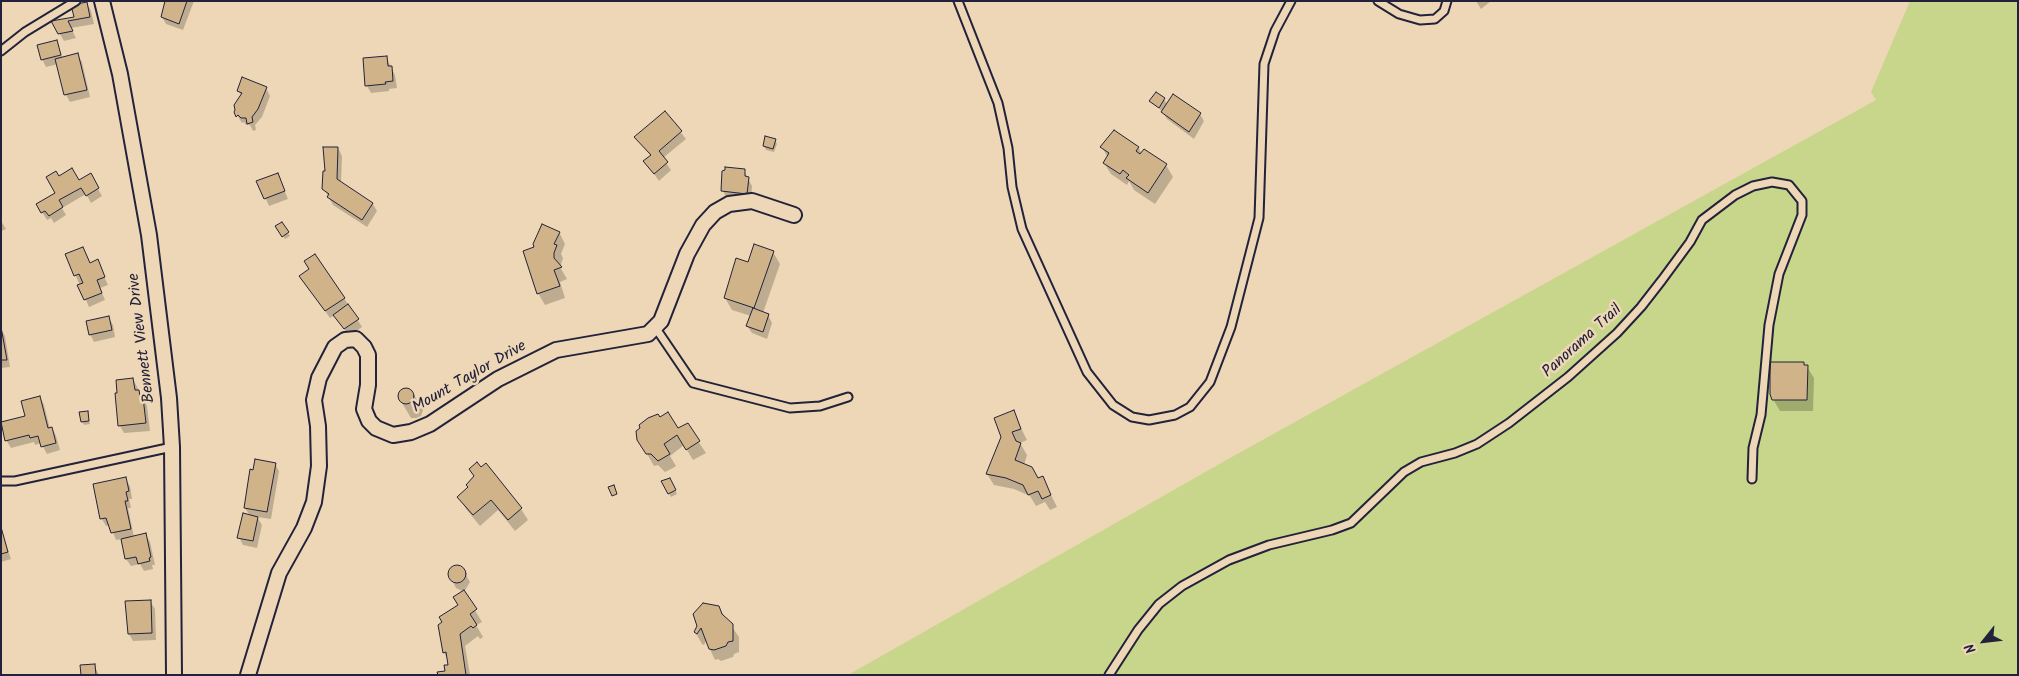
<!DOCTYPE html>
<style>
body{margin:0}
#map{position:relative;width:2019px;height:676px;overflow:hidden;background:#eed7b6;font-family:Kalam,sans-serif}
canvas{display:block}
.frame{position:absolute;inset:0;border:2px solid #22223b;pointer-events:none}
.north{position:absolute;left:1959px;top:616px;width:50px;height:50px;-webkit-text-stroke:4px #eed7b6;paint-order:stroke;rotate:241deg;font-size:14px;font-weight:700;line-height:20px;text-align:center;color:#22223b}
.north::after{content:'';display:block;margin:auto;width:18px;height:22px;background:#22223b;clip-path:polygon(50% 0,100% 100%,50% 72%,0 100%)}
</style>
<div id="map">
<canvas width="2019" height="676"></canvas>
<div class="frame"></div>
<div class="north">N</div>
</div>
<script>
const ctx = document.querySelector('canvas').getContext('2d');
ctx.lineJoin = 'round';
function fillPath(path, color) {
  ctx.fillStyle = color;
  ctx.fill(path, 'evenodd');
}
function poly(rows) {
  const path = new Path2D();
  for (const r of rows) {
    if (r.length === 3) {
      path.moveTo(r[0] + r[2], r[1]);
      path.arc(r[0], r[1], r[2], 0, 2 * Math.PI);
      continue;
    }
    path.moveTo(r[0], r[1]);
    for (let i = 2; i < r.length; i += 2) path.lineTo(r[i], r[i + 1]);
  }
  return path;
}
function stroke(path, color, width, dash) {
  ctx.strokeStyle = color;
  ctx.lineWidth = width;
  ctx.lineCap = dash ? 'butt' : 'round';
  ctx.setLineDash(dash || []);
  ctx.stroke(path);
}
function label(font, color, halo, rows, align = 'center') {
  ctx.font = font + ' Kalam,sans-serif';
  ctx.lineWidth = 5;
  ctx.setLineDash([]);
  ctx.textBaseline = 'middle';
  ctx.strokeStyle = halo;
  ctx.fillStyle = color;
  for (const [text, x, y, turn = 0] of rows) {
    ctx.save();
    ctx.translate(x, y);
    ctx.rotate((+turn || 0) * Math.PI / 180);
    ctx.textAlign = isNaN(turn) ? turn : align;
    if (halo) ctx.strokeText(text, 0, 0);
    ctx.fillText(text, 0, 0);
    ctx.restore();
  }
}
fillPath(poly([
 [1910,1,2018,1,2018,675,848,675,1230,458,1876,100,1871,92]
]), '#c7d68a');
fillPath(poly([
 [166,1,194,1,183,30,166,24,162,17],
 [1476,1,1491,1,1481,9],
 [87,3,91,11,94,24,71,28,76,38,64,41,53,22,75,18],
 [56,42,63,58,78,55,82,62,90,97,70,102,66,95,58,64,46,67,42,59],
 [386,57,395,75,397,88,389,89,389,91,371,93,367,86],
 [266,88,270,96,262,117,255,125,256,130,253,131,250,125,246,125,244,122,242,123,235,112,242,96,238,91],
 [1164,99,1167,104,1200,114,1204,121,1194,139,1167,119,1162,111,1151,102],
 [665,112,686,139,663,158,671,170,659,181,645,161,651,156,635,137],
 [775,140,777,144,774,152,766,150,764,146],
 [1102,147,1138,147,1142,154,1166,165,1173,177,1155,204,1134,190,1129,181,1127,185,1111,174,1104,163,1108,158],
 [338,148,342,156,341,183,373,204,377,211,367,227,333,205,324,189,326,173],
 [744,171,752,186,751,201,727,199,723,191],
 [90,175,102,196,91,203,86,194,62,208,66,215,54,223,51,218,47,220,37,204],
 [278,175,288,199,269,206,258,181],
 [1,221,6,229,1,231],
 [282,223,290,236,285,239,277,226],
 [559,232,565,244,561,254,563,258,560,267,567,279,560,282,565,298,545,305,538,293,536,248],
 [773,252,780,264,763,313,768,315,772,323,767,339,752,333,747,326,751,316,732,310,725,298,749,264],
 [67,255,90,264,97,261,108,285,100,288,105,300,89,307],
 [305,283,344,298,362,327,349,336,335,315,330,318],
 [108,317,113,325,115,337,94,342,90,334],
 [1,329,5,336,10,367,1,368],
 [1805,366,1807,367,1814,378,1813,411,1780,411,1773,399],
 [133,379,147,406,150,431,124,433,120,426],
 [405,390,411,390,423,410,421,416,416,418,411,418,399,398,399,394],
 [40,397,44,405,50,429,52,428,56,436,60,450,47,454,41,443,35,445,34,442,11,448,6,440,26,417],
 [87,412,90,424,84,425,82,421],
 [1013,412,1027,440,1020,443,1027,455,1024,465,1038,479,1042,477,1057,507,1050,510,1045,502,1036,506,1030,496,1014,489,994,485,987,474],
 [687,425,706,453,693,460,684,445,670,456,676,466,673,468,665,472,658,465,654,466,646,452,677,430],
 [275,464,279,471,271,519,257,517,262,525,257,548,243,545,239,537,250,516,245,508],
 [475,477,521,509,528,520,515,531,498,510,480,526,466,509,459,497,469,488],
 [125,479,130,486,132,499,129,499,131,508,128,508,134,537,146,535,150,542,155,565,152,565,153,569,144,571,140,564,131,566,126,559,122,539,116,540,110,525,106,526,102,519],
 [669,479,677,494,671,497,663,482],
 [1,529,11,559,1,562],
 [456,566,462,568,470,582,464,592,456,588,449,575,451,569],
 [464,592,482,622,476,625,483,637,480,639,478,636,465,646,470,675,439,675,447,672,450,666,444,652],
 [150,601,155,609,156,640,133,641,129,634],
 [718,607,739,637,739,652,734,654,733,657,721,661,718,659,715,660,706,641,704,645,702,644,695,632],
 [94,665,99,675,82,675]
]), '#0003');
const building = poly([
 [165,1,187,1,179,24,161,17,165,1],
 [87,2,90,17,68,21,73,31,58,34,51,21,74,17,71,5,87,2],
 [57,40,61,55,41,60,37,45,57,40],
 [78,53,87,90,64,95,55,59,78,53],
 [387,56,388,66,392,66,393,81,385,82,386,84,365,86,363,58,387,56],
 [242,77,267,87,258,109,252,117,253,122,247,124,246,118,241,118,238,115,236,117,234,112,235,110,234,105,242,93,237,91,242,77],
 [1156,92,1165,98,1159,108,1149,101,1156,92],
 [1173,94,1201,113,1189,132,1161,112,1173,94],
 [665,111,682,131,659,151,668,162,654,174,643,161,651,155,634,137,665,111],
 [1114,130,1139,147,1136,151,1140,154,1144,149,1167,164,1148,193,1126,178,1129,175,1123,170,1120,174,1103,163,1109,153,1100,147,1114,130],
 [765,136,776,139,773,149,763,146,765,136],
 [323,147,338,147,337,179,373,203,362,220,327,197,329,194,322,189,323,171,325,171,323,147],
 [725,167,745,169,745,176,749,177,747,194,721,191,722,171,725,170,725,167],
 [72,168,79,180,91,173,99,188,86,196,81,188,59,200,63,207,49,216,45,211,41,213,36,204,55,193,46,177,56,171,59,176,72,168],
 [278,173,285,191,264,199,256,181,278,173],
 [282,222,289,232,282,237,275,226,282,222],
 [542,224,560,232,554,244,557,245,554,253,554,258,562,267,554,270,560,286,537,294,523,251,534,247,533,244,542,224],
 [754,244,774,251,754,308,724,298,736,258,748,262,754,244],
 [83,247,90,263,98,259,105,277,97,280,102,293,84,300,77,285,83,283,79,274,74,276,65,254,83,247],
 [315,254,345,298,325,311,299,276,309,269,304,261,315,254],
 [348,304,359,319,344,329,333,315,348,304],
 [753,308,769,314,763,332,746,326,753,308],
 [109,316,112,330,89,335,86,321,109,316],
 [1,327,7,360,1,360,1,327],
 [1770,362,1804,362,1804,365,1808,365,1807,400,1772,400,1770,394,1770,362],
 [133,378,135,390,139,390,140,397,143,397,146,423,118,426,115,393,117,393,116,380,133,378],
 [406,396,8],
 [40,396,48,428,52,427,56,443,41,447,38,436,30,438,29,435,5,441,1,422,25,416,21,401,40,396],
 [1014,410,1021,429,1012,432,1016,441,1021,443,1015,460,1032,467,1038,478,1043,476,1051,495,1042,499,1038,491,1028,495,1023,485,1006,478,986,474,1001,437,994,418,1014,410],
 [88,411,89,421,81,422,79,412,88,411],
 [668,412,678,428,688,423,700,441,686,450,677,435,664,444,670,454,658,461,651,454,646,454,637,440,636,431,640,428,639,425,648,418,658,414,660,417,668,412],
 [255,459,276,463,267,512,244,508,250,469,253,470,255,459],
 [477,462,481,467,486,463,522,508,508,520,491,500,473,515,457,497,468,487,466,485,474,476,469,469,477,462],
 [126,477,129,491,126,492,128,501,125,501,131,529,111,533,106,518,100,519,93,484,126,477],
 [670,478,676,490,668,494,661,481,670,478],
 [614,485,617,494,612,496,608,487,614,485],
 [243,513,258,517,253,541,237,538,243,513],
 [1,527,8,552,1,554,1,527],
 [146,533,151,557,149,558,150,561,138,564,136,557,125,559,121,539,146,533],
 [457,574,9],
 [464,590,477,609,470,614,477,625,473,628,471,626,460,634,466,675,438,675,437,672,445,671,444,665,448,665,446,652,443,653,438,625,442,622,439,617,458,605,453,597,464,590],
 [151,600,152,633,128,634,125,601,151,600],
 [703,603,719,606,722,614,733,624,733,641,728,642,726,646,714,650,709,649,701,628,697,634,694,632,697,626,693,614,703,603],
 [95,664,96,675,81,675,80,665,95,664]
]);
fillPath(building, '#d0b388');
stroke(building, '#22223b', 1);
const lane = poly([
 [958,1,998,103,1008,148,1012,187,1022,229,1087,372,1113,405,1132,417,1149,420,1175,415,1190,407,1210,382,1231,327,1259,218,1264,64,1275,31,1291,1],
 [1378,1,1399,14,1420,20,1435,19,1444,11,1447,1],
 [1,51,25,32,76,1],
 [655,327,693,383,790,408,820,406,848,397],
 [1,481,15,481,172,447],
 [1109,675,1138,630,1159,604,1182,586,1229,560,1269,545,1332,530,1351,523,1404,472,1421,462,1455,453,1477,444,1509,423,1568,377,1617,333,1641,307,1662,280,1690,242,1702,220,1735,195,1753,186,1772,182,1789,185,1802,201,1802,215,1779,274,1769,325,1761,415,1753,448,1752,479]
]);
const street = poly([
 [102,1,120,74,149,235,169,398,172,447,174,675],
 [248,675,279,573,304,528,314,502,319,466,318,426,314,400,319,378,335,347,345,340,356,339,364,347,368,355,368,385,364,409,369,421,376,428,393,435,411,432,430,424,498,379,556,350,648,334,661,321,687,254,703,225,715,212,729,204,752,201,794,215]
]);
stroke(lane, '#22223b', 11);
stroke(street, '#22223b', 18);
stroke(lane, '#eed7b6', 7);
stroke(street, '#eed7b6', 14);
label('16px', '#22223b', '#eed7b6', [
 ["Bennett View Drive",143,338,-97],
 ["Panorama Trail",1583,342,-42],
 ["Mount Taylor Drive",470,378,-30]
]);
</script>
